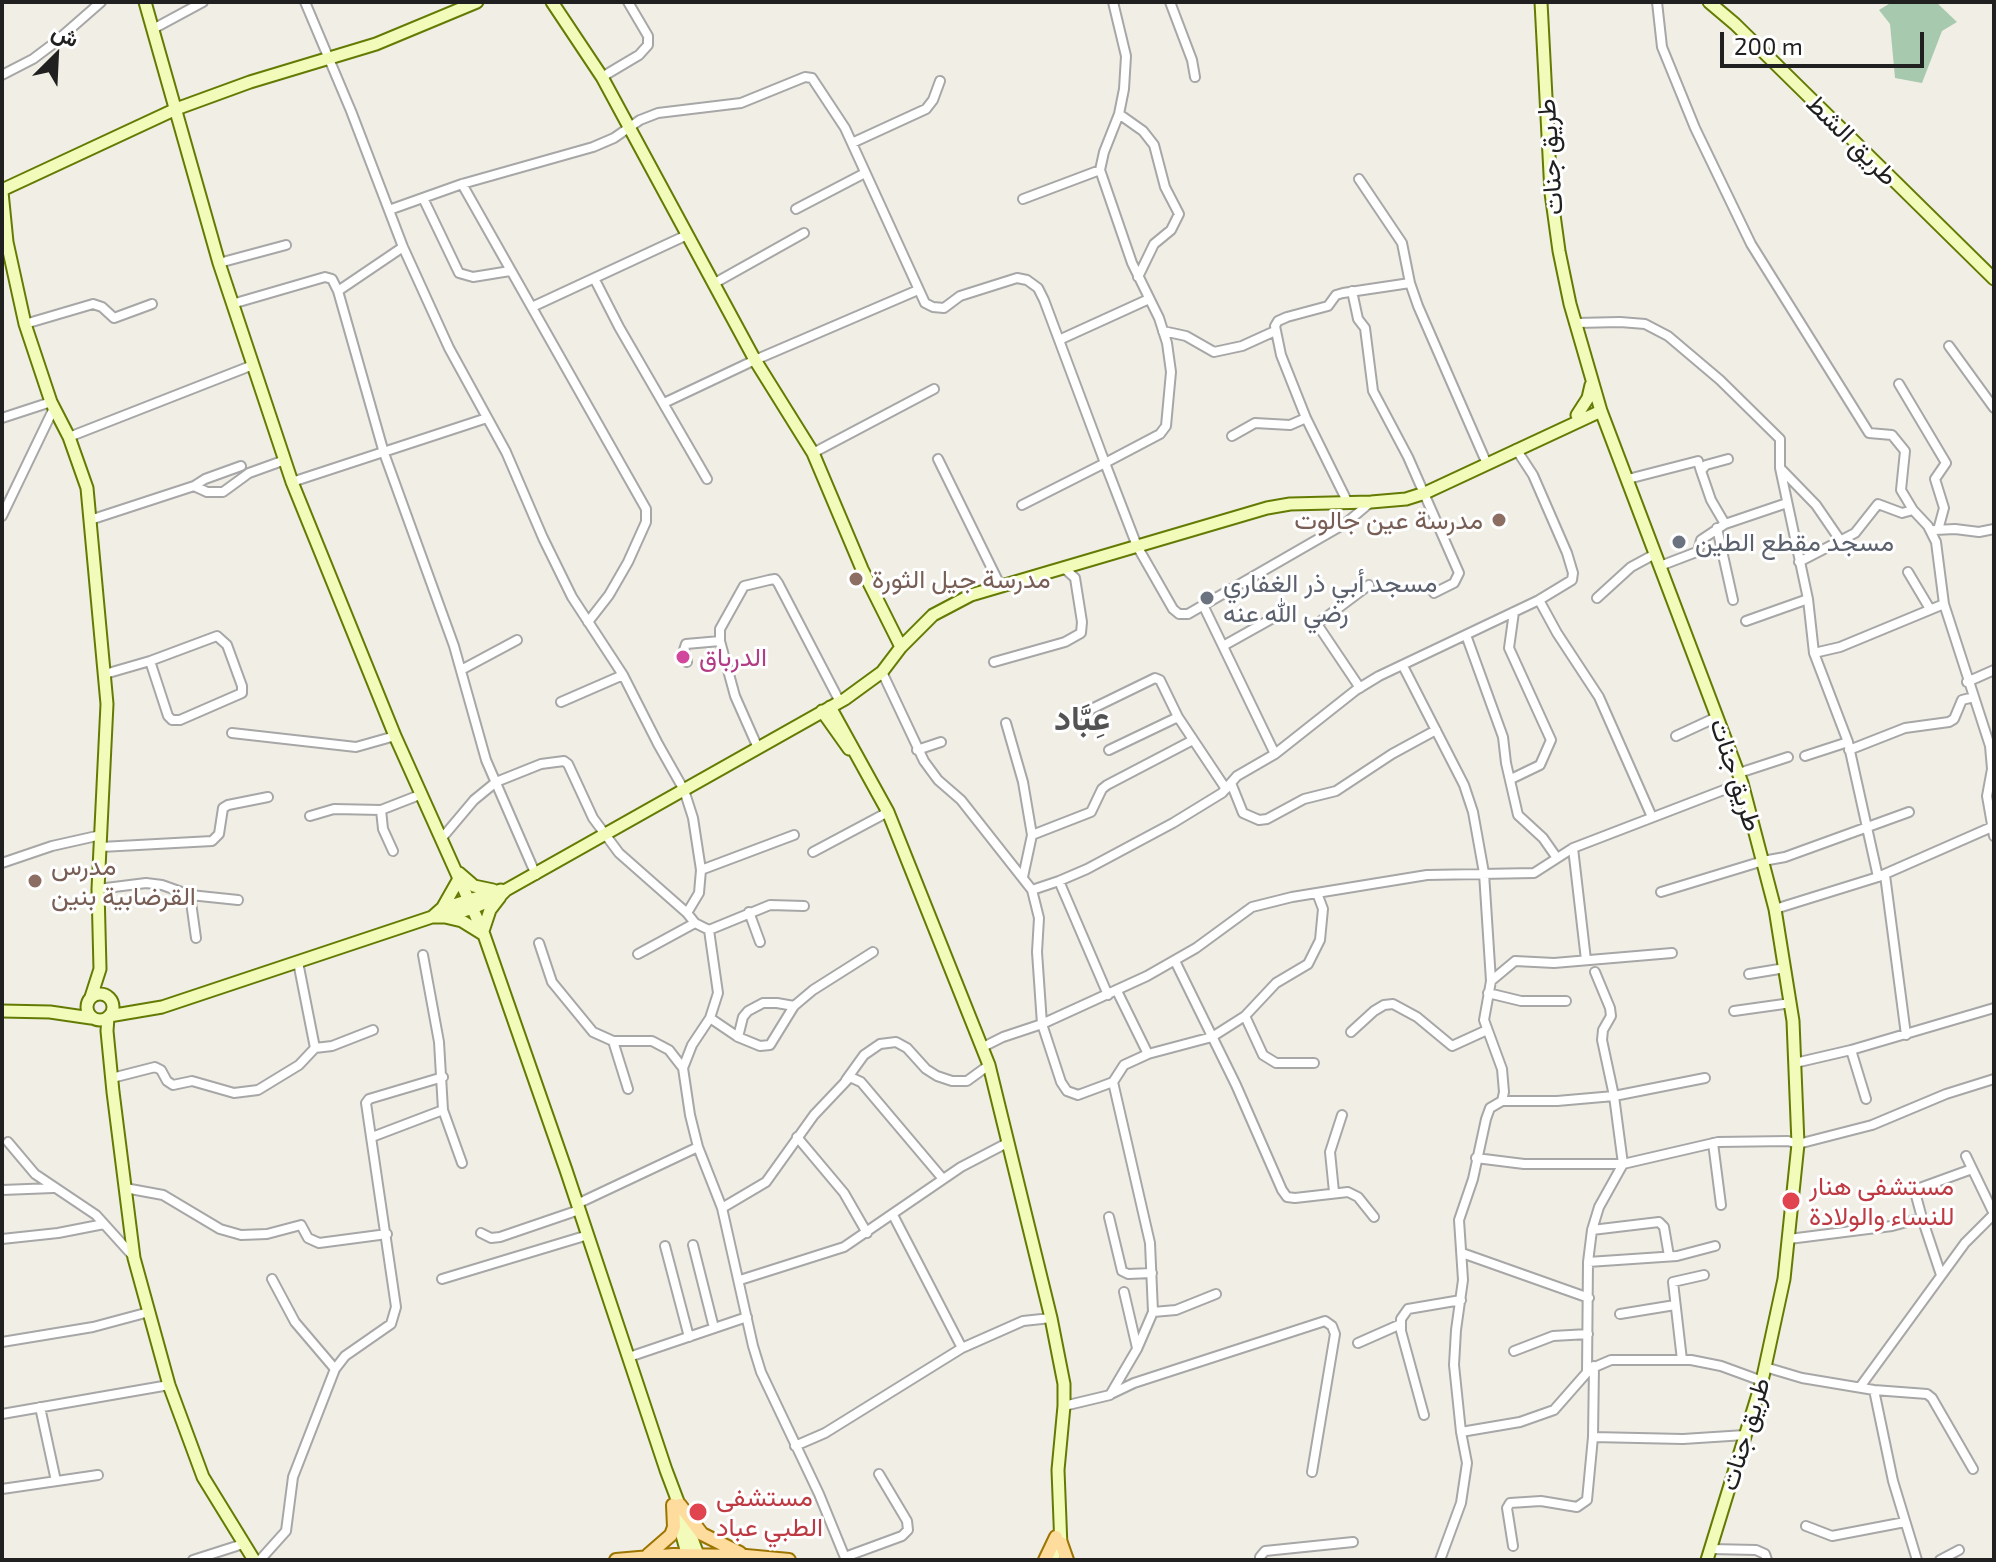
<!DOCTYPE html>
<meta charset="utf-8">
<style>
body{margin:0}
#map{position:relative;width:1996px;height:1562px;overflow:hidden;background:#f1eee6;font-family:"Exo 2",Vazirmatn,sans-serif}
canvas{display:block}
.frame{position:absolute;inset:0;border:4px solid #202020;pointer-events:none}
.north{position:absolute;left:16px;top:16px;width:80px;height:80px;-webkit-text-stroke:6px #fff;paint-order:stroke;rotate:24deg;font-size:22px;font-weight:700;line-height:32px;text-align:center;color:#202020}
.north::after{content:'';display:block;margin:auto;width:28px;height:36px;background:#202020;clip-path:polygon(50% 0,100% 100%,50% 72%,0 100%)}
.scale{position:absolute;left:1720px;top:32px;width:204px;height:36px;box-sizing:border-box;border:4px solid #202020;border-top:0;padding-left:10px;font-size:24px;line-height:28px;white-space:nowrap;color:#202020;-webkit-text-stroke:6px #fff;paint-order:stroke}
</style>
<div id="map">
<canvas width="1996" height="1562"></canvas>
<div class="frame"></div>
<div class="north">ش</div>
<div class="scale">200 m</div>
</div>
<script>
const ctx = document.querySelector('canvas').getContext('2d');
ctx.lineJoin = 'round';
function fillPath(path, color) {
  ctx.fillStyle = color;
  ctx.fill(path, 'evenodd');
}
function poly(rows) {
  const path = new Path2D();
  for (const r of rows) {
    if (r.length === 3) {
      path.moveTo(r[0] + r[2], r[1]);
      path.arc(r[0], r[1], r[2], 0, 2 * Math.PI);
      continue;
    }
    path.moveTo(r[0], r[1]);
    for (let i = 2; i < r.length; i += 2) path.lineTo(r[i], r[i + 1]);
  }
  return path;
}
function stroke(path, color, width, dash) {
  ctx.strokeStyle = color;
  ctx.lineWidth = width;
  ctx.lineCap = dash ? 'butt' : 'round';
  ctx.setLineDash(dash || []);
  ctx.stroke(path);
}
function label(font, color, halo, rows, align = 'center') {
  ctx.font = font + ' "Exo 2",Vazirmatn,sans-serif';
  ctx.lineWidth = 6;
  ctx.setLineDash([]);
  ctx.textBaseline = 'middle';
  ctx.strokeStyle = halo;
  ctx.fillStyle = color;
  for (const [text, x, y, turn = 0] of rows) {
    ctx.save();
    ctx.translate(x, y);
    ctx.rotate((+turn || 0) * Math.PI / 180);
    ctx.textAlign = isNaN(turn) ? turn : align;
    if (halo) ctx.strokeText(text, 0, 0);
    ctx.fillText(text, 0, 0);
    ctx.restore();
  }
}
fillPath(poly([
 [1892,2,1936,2,1957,22,1942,31,1922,83,1895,78,1890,24,1879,10]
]), '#a7caaf');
const street = poly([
 [305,2,351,111,403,247,449,348,506,452,543,538,572,597,623,675,658,744,684,790,693,818,701,870,699,893,687,913],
 [1113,2,1126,56,1124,89,1119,114,1104,152,1100,170,1132,263,1159,318,1167,343,1171,372,1166,426,1160,434,1105,463,1137,546,1173,609,1179,614,1188,614,1346,523,1371,502],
 [1170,2,1192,60,1195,77],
 [1657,2,1662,47,1695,128,1751,244,1869,433,1892,435,1905,451,1901,490,1913,510,1928,526,1936,542,1944,604,1990,746,1992,769,1987,796,1994,836],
 [153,29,203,2],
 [2,75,33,59,53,44,101,2],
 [602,77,639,55,648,45,648,36,628,2],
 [1119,114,1143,131,1154,145,1165,187,1179,214,1171,230,1154,244,1138,277],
 [852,143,926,109,933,100,940,81],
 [1359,179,1402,243,1410,283,1418,306,1487,464],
 [462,184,646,509,646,522,628,562,609,595,588,622],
 [423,198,459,273,473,277,510,271],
 [1023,199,1100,170],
 [796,209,865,173],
 [389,210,462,184,593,147,614,138,640,120,658,113,741,103,805,77,812,78,845,128,925,303,933,307,944,308,960,296,1017,278,1027,280,1038,288,1044,300,1105,463,1022,505],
 [403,247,338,291,384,453,454,646,486,760,536,875],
 [219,263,286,245],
 [594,278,619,327,707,479],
 [713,284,804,233],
 [1352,291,1358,319,1365,328,1373,391,1408,457,1459,573,1454,583,1434,593],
 [232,304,325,277,332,279,338,291],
 [532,307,687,235],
 [1576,323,1620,322,1645,324,1668,336,1720,380,1780,439,1780,468,1808,599,1814,653,1848,742,1878,877],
 [25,324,93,304,102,307,114,318,152,304],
 [1163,331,1186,336,1214,352,1242,346,1275,331],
 [1059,340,1149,299],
 [1949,346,1994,408],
 [1899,384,1946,463,1935,479,1944,508,1938,530],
 [664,403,755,360,918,290],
 [2,418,51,402],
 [1232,436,1255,423,1290,425,1306,418],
 [69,437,253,365],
 [813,453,934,389],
 [938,459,1000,585],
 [1782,470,1816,505,1840,540],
 [1628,479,1698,461,1701,471],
 [292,482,487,418],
 [194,486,205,479,241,466],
 [1348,503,1306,418,1281,355,1275,326,1278,321,1287,317,1328,306,1336,295,1343,293,1410,283],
 [2,516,54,408],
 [90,520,194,486,207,492,223,492,249,473,285,460],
 [1725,524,1711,500,1701,471,1706,465,1728,459],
 [1717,528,1733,600],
 [1935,530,1955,529,1979,532,1994,529],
 [1799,562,1855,533,1878,504,1902,513,1913,510],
 [1660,566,1694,553,1698,551,1701,540,1725,524,1787,503],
 [1908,572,1930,609],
 [1597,598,1631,567,1655,554],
 [1539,600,1557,633,1599,697,1652,817],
 [1204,607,1275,754],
 [1746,621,1808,599],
 [1466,635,1503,737,1506,763,1518,815,1543,838,1557,858],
 [1223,646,1282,613],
 [1814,653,1840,647,1944,604],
 [687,662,684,650,686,644,720,641],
 [994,662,1065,642,1081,633,1082,622,1075,578,1064,568],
 [1403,666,1464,785,1473,812,1484,873,1491,981],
 [461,670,517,640],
 [882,672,924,761,938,780,961,800,1032,890],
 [105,674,150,661,217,636,227,645,242,686,242,693,180,720,172,720,168,716,150,661],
 [1967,682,1994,670],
 [1360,688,1317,624,1369,585],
 [561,702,623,675],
 [1077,716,1155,678,1160,680,1178,717],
 [1006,723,1023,782,1032,835,1023,877],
 [232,733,356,747,395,736],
 [1676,736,1717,717],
 [758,748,735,696,720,641,720,629,744,586,769,580,775,579,778,583,840,702],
 [917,750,941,742],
 [1109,750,1178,717,1226,789],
 [1849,750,1905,728,1949,722,1954,719,1962,700,1974,697],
 [1805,756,1848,742],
 [1739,773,1788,757],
 [1511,779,1540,765,1551,740,1509,648,1514,612],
 [1231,783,1243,813,1259,820,1267,819,1304,799,1336,791,1392,754,1436,730],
 [381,810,383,829,393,851],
 [310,816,334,809,381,810,422,794],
 [1032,835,1091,812,1102,789,1107,785,1193,740],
 [442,838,474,800,496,782,541,764,564,761,568,764,593,818,619,853,687,913,695,923,709,930],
 [101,847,212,841,219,834,223,808,228,805,268,797],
 [1573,848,1586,960],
 [813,852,888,812],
 [2,863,52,846,101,835],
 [701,870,794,835],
 [1885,875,1906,1035],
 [1059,881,1108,995],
 [98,889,146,883,162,885,190,895,238,900],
 [1661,892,1763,861,1785,857,1909,812],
 [190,895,196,938],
 [1775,909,1878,877,1994,826],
 [749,912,760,942],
 [709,930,718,993,710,1018,692,1045,683,1068,690,1115,698,1147,722,1208,753,1346,761,1372,819,1494,846,1560],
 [709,930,770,905,804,906],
 [539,943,552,982,593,1032,613,1041,652,1041,669,1050,683,1068],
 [638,954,695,923],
 [1175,961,1236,1085,1282,1190,1287,1197,1295,1198,1348,1192,1358,1197,1374,1217],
 [1749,974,1785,968],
 [1488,993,1521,1001,1566,1001],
 [1734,1011,1791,1003],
 [1245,1016,1263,1055,1276,1063,1314,1063],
 [710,1018,738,1037,760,1046,770,1045,794,1006,813,990,873,952],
 [1351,1032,1374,1011,1384,1005,1393,1004,1417,1017,1452,1046,1487,1030],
 [738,1037,743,1017,748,1011,763,1003,777,1003,794,1006],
 [613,1041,628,1089],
 [983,1047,1003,1037,1042,1024,1147,976,1196,948,1252,907,1292,897,1427,875,1534,873,1573,848,1742,783],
 [315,1048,332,1046,373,1030],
 [1851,1050,1866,1099],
 [1148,1054,1212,1037,1245,1016,1276,983,1308,964,1320,940,1323,909,1317,893],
 [1795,1063,1851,1050,1994,1008],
 [112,1078,155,1067,161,1070,167,1081,173,1085,192,1081,234,1093,258,1090,299,1065,315,1048,298,962],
 [846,1080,864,1055,880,1044,896,1042,907,1048,926,1069,937,1076,952,1081,967,1081,989,1065],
 [1113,1082,1078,1095,1067,1091,1061,1082,1042,1024,1037,952,1039,918,1032,890,1059,881,1087,869,1173,823,1222,793,1237,776,1275,754,1356,690,1379,676,1539,600,1572,580,1573,573,1567,553,1533,475,1516,449],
 [1502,1101,1557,1101,1614,1096,1705,1078],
 [443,1110,462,1163],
 [372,1137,443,1110,439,1042,423,955],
 [797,1137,844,1193,867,1233],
 [8,1142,35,1174,96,1215,133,1256],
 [1713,1143,1721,1205],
 [1966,1156,1994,1214],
 [1476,1158,1524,1164,1623,1164,1718,1142,1788,1141,1798,1144,1872,1125,1946,1094,1994,1079],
 [125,1188,163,1195,220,1229,241,1235,267,1234,301,1225,308,1238,319,1243,387,1234],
 [2,1190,53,1188],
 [1334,1192,1330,1152,1342,1115],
 [577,1204,698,1147],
 [722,1208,766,1182,814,1115,850,1077,861,1082,943,1179],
 [893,1215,962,1348],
 [1109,1217,1122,1271,1128,1274,1152,1273],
 [1922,1218,1915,1192,1917,1189,1972,1169],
 [1592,1230,1659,1222,1664,1227,1669,1256],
 [481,1233,491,1238,500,1237,579,1210],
 [2,1239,58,1233,104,1224],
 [1789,1239,1892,1226,1922,1218,1941,1275],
 [693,1245,714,1328],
 [665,1246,689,1337],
 [1462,1253,1589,1298],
 [1588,1262,1677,1256,1715,1246],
 [272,1279,295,1322,335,1369],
 [442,1279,588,1235],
 [740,1280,844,1247,961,1167,1009,1142],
 [1124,1292,1137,1348],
 [1153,1312,1176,1310,1216,1294],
 [1620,1314,1675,1305],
 [2,1342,93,1327,149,1312],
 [1358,1343,1401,1324],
 [1514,1351,1553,1336,1588,1334],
 [629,1357,747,1317],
 [1682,1360,1673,1282,1704,1275],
 [1765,1367,1802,1378,1874,1390,1927,1394,1932,1398,1973,1469],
 [1587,1372,1588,1262,1592,1230,1599,1207,1623,1164,1614,1096,1602,1040,1603,1030,1611,1016,1610,1008,1595,972],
 [1860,1387,1965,1243,1994,1214],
 [1874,1390,1893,1481,1917,1560],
 [1111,1394,1134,1383,1325,1321,1332,1326,1335,1334,1312,1472],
 [1064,1406,1110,1395,1137,1349,1153,1312,1150,1243,1113,1082,1124,1065,1148,1054,1117,991],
 [40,1407,56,1481],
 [2,1414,169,1385],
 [1424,1415,1401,1331,1401,1319,1408,1309,1461,1300],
 [1461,1432,1520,1422,1554,1410,1590,1369,1611,1360,1691,1360,1721,1366,1762,1381],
 [1593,1437,1683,1439,1745,1435],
 [795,1446,825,1433,962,1348,1023,1321,1051,1318],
 [2,1489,98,1475],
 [1806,1526,1832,1536,1905,1522],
 [1513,1546,1507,1508,1510,1503,1541,1501,1577,1507,1587,1500,1593,1437,1594,1366],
 [1711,1549,1756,1550,1765,1554,1767,1560],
 [845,1557,902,1536,908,1530,907,1521,879,1474],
 [193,1560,243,1544],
 [260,1560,286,1531,293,1477,335,1369,345,1356,391,1324,396,1307,366,1103,369,1099,443,1077],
 [1260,1560,1260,1557,1265,1551,1353,1542],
 [1440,1560,1461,1503,1467,1463,1461,1432,1454,1365,1456,1330,1463,1280,1459,1220,1473,1179,1486,1119,1490,1108,1502,1101,1504,1092,1502,1069,1484,1020,1491,981,1515,961,1554,963,1672,953],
 [1940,1560,1959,1550]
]);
const secondary = poly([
 [145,2,219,263,292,482,395,736,483,932,566,1170,666,1470,700,1560],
 [552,2,602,77,755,360,813,453,862,569,901,647],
 [1541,2,1551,193,1559,251,1570,304,1601,411,1742,783,1775,909,1793,1021,1798,1144,1784,1279,1762,1381,1707,1560],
 [1709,2,1735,24,1994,279],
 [2,190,176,109,250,82,376,44,477,2],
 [2,192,7,242,25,324,51,402,69,437,87,488,107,704,98,889,100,969,91,997],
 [1577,415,1588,398,1591,385],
 [830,707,888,812,989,1065,1051,1318,1064,1384,1064,1406,1058,1470,1061,1547],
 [822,711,849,749],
 [459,873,474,886,493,890],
 [443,907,460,877],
 [432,917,441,909,501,890],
 [445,917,462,921,483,934],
 [483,931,490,910,500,897],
 [100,1007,13],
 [2,1011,50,1012,91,1018],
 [109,1016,162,1007,432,917,444,917,473,908,500,896,506,890,845,699,882,672,901,647,933,615,971,595,1267,508,1290,504,1371,502,1406,499,1425,493,1601,411],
 [108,1017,107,1031,113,1092,134,1258,169,1385,203,1477,254,1560],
 [676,1514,689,1560],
 [1054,1560,1055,1540]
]);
const primary = poly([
 [680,1505,702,1534,740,1553],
 [1061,1543,1067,1560],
 [648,1555,671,1535,674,1527,673,1505],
 [616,1560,673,1555,746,1556,789,1560],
 [1045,1560,1056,1537]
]);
stroke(street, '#a7a7a7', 12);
stroke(secondary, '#647b03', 15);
stroke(primary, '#9c7500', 16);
stroke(street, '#fff', 8);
stroke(secondary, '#f2fbba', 11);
stroke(primary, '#fedc9e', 12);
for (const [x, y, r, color] of [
 [1499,520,8,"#8d6e63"],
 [1679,542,8,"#6b7280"],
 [856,579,8,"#8d6e63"],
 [1207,598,8,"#6b7280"],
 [683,657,8,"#d1479c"],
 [35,881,8,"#8d6e63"],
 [1791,1201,10,"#e0444e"],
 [698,1512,10,"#e0444e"]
]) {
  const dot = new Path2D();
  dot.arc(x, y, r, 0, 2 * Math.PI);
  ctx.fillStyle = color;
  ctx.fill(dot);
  stroke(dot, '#fff', 3);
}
label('26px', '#202020', '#fff', [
 ["طريق الشط",1852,140,45],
 ["طريق جنات",1550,157,-94],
 ["طريق جنات",1736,775,72],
 ["طريق جنات",1745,1434,-73]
]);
label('26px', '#785e54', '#fff', [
 ["مدرسة عين جالوت",1483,520,"right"],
 ["مدرسة جيل الثورة",872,579],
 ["مدرس",51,866],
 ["القرضابية بنين",51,896]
], 'left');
label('26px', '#5b616d', '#fff', [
 ["مسجد مقطع الطين",1695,542],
 ["مسجد أبي ذر الغفاري",1223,583],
 ["رضي الله عنه",1223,613]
], 'left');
label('26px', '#b23c85', '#fff', [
 ["الدرباق",699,657]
], 'left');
label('26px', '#be3a42', '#fff', [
 ["مستشفى هنار",1809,1186],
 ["للنساء والولادة",1809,1216],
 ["مستشفى",716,1497],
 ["الطبي عباد",716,1527]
], 'left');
label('bold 34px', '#535353', '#fff', [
 ["عِبَّاد",1082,719]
]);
</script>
